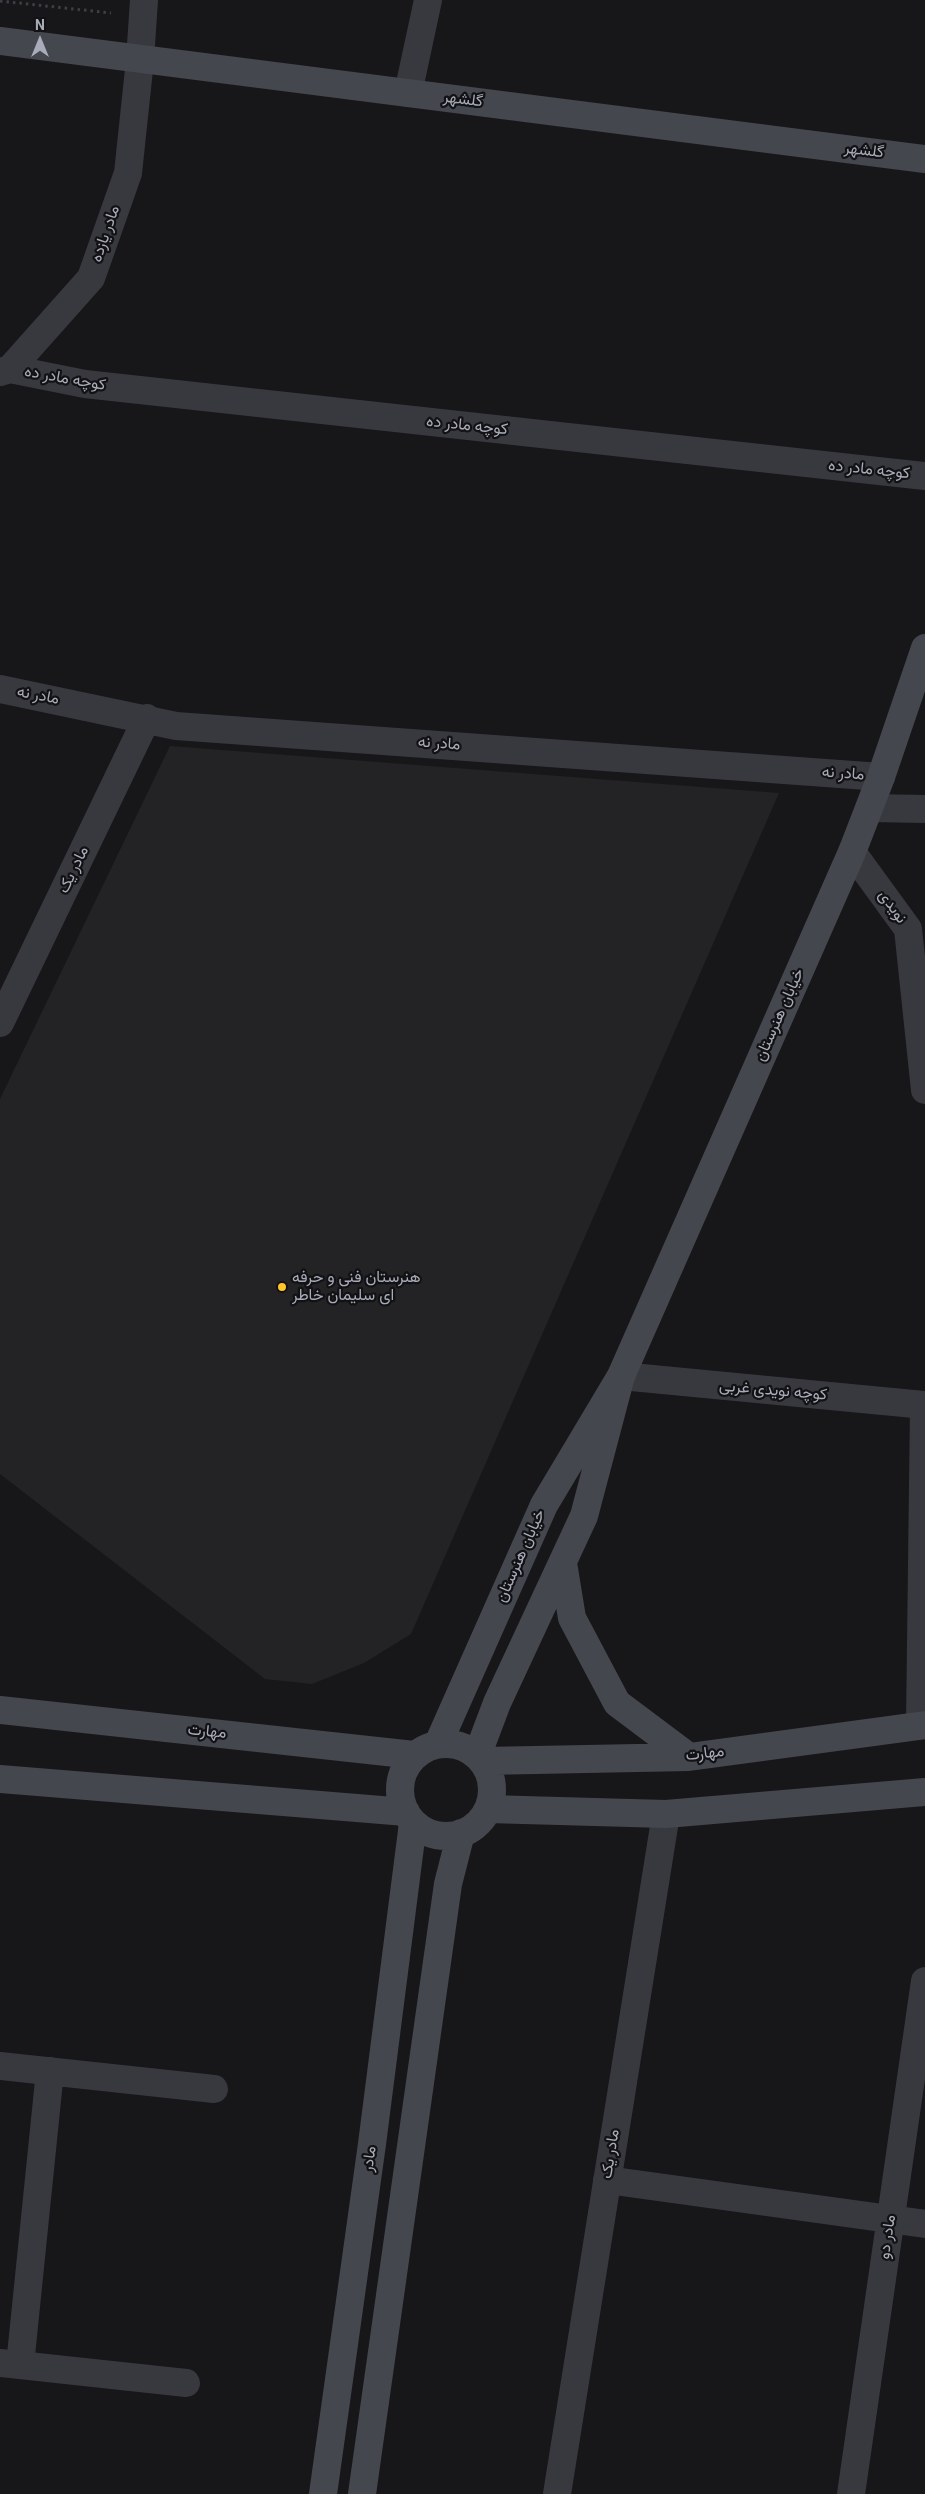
<!DOCTYPE html>
<meta charset="utf-8">
<style>
body{margin:0}
#map{position:relative;width:925px;height:2494px;overflow:hidden;background:#171719;font-family:Roboto,sans-serif}
canvas{display:block}
.north{position:absolute;left:15px;top:15px;width:50px;height:50px;-webkit-text-stroke:4px #121214;paint-order:stroke;rotate:0deg;font-size:14px;font-weight:700;line-height:20px;text-align:center;color:#a8acba}
.north::after{content:'';display:block;margin:auto;width:18px;height:22px;background:#a8acba;clip-path:polygon(50% 0,100% 100%,50% 72%,0 100%)}
</style>
<div id="map">
<canvas width="925" height="2494"></canvas>
<div class="north">N</div>
</div>
<script>
const ctx = document.querySelector('canvas').getContext('2d');
ctx.lineJoin = 'round';
function fillPath(path, color) {
  ctx.fillStyle = color;
  ctx.fill(path, 'evenodd');
}
function poly(rows) {
  const path = new Path2D();
  for (const r of rows) {
    if (r.length === 3) {
      path.moveTo(r[0] + r[2], r[1]);
      path.arc(r[0], r[1], r[2], 0, 2 * Math.PI);
      continue;
    }
    path.moveTo(r[0], r[1]);
    for (let i = 2; i < r.length; i += 2) path.lineTo(r[i], r[i + 1]);
  }
  return path;
}
function stroke(path, color, width, dash) {
  ctx.strokeStyle = color;
  ctx.lineWidth = width;
  ctx.lineCap = dash ? 'butt' : 'round';
  ctx.setLineDash(dash || []);
  ctx.stroke(path);
}
function label(font, color, halo, rows, align = 'center') {
  ctx.font = font + ' Roboto,Vazirmatn,sans-serif';
  ctx.lineWidth = 4.5;
  ctx.setLineDash([]);
  ctx.textBaseline = 'middle';
  ctx.strokeStyle = halo;
  ctx.fillStyle = color;
  for (const [text, x, y, turn = 0] of rows) {
    ctx.save();
    ctx.translate(x, y);
    ctx.rotate((+turn || 0) * Math.PI / 180);
    ctx.textAlign = isNaN(turn) ? turn : align;
    if (halo) ctx.strokeText(text, 0, 0);
    ctx.fillText(text, 0, 0);
    ctx.restore();
  }
}
fillPath(poly([
 [170,746,779,793,411,1634,364,1663,312,1684,265,1679,0,1474,0,1099]
]), '#232326');
stroke(poly([
 [0,1,111,13]
]), '#3d3f46', 3, [2.5, 4]);
stroke(poly([
 [408,93,428,0],
 [10,369,85,384,925,476],
 [0,372,10,369,91,278,128,173,140,60,144,0],
 [0,689,176,726,881,777],
 [870,808,925,809],
 [852,852,908,929,925,1090],
 [0,1023,147,718],
 [621,1376,925,1405],
 [920,1725,924,1405],
 [0,2066,214,2089],
 [607,2180,925,2224],
 [0,2363,186,2383],
 [20,2365,50,2071],
 [557,2494,666,1814],
 [851,2494,925,1981]
]), '#38383f', 28);
stroke(poly([
 [0,41,925,159],
 [621,1376,852,852,881,777,925,648],
 [563,1563,572,1618,617,1703,689,1757],
 [0,1710,414,1755],
 [438,1744,544,1505,621,1376,584,1516,497,1703,477,1756],
 [446,1790,46],
 [483,1761,689,1757,925,1725],
 [0,1779,406,1812],
 [488,1809,666,1814,925,1792],
 [323,2494,372,2144,413,1823],
 [362,2494,448,1884,461,1833]
]), '#45474f', 28);
for (const [x, y, r, color] of [
 [282,1287,5,"#ffc529"]
]) {
  const dot = new Path2D();
  dot.arc(x, y, r, 0, 2 * Math.PI);
  ctx.fillStyle = color;
  ctx.fill(dot);
  stroke(dot, '#121214', 2);
}
label('16px', '#a8acba', '#121214', [
 ["گلشهر",463,100,7],
 ["گلشهر",864,151,7],
 ["مادر یازده",106,234,-71],
 ["کوچه مادر ده",65,379,10],
 ["کوچه مادر ده",467,426,6],
 ["کوچه مادر ده",869,470,6],
 ["مادر نه",38,696,11],
 ["مادر نه",439,744,4],
 ["مادر نه",843,774,4],
 ["مادر یک",74,870,-64],
 ["نویدی",892,907,54],
 ["خیابان هنرستان",780,1015,-66],
 ["کوچه نویدی غربی",773,1391,5],
 ["خیابان هنرستان",521,1556,-66],
 ["مهارت",207,1732,6],
 ["مهارت",705,1754,-7],
 ["مادر یک",611,2154,-81],
 ["مادر",370,2159,-82],
 ["مادر دو",888,2237,-82]
]);
label('16px', '#a8acba', '#121214', [
 ["هنرستان فنی و حرفه",292,1278],
 ["ای سلیمان خاطر",292,1296]
], 'left');
</script>
